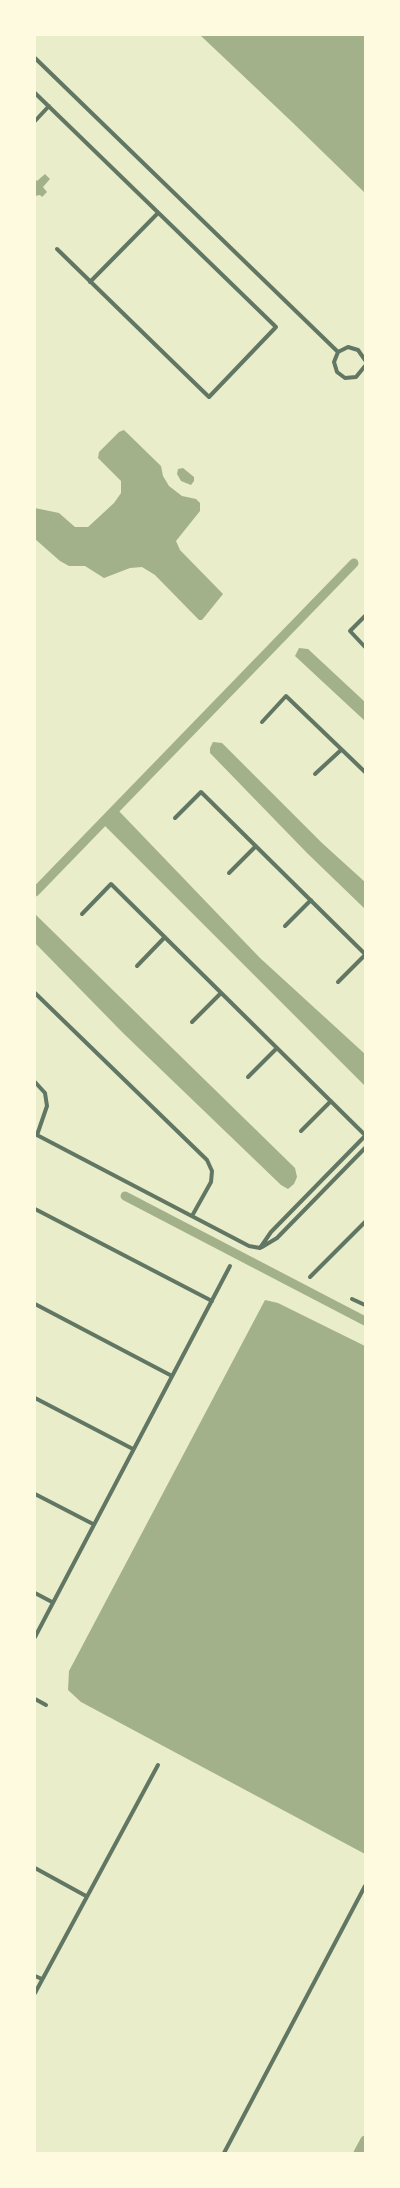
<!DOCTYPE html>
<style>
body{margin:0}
#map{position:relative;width:400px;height:2188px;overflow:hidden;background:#e9edc9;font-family:"PT Serif",serif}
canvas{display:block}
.frame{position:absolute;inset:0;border:36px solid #fefae0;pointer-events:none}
</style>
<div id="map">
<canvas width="400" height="2188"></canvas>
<div class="frame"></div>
</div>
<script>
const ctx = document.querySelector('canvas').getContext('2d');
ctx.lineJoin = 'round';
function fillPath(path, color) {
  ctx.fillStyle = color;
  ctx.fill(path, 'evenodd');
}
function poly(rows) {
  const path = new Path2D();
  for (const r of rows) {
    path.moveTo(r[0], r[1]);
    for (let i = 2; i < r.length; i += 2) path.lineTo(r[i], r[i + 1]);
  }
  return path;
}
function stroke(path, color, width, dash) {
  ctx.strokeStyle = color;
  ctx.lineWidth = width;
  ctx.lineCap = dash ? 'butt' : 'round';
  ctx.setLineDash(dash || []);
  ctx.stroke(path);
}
fillPath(poly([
 [200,35,365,35,365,193,291,121],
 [45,174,50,179,43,187,47,192,42,197,40,195,35,196,35,179,37,181],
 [124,430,161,466,163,476,169,486,182,496,196,499,200,503,200,511,176,541,180,550,223,594,202,620,199,620,155,575,142,567,130,568,104,578,85,566,69,566,60,561,35,539,35,508,59,513,75,527,88,527,114,503,121,493,121,481,98,458,99,452,119,432],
 [183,468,194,477,194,481,191,485,181,481,177,474,178,469],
 [299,648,308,649,365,702,365,721,295,656],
 [213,742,222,743,322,843,365,882,365,909,307,853,210,753,210,748],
 [117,809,260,958,365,1054,365,1086,103,824],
 [35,914,295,1168,297,1177,294,1184,288,1189,281,1185,123,1033,35,943],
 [265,1300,278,1303,365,1346,365,1854,81,1702,68,1690,69,1671]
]), '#a3b18a');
stroke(poly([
 [35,892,354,563],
 [125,1196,365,1321],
 [358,2153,365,2140]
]), '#a3b18a', 9);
stroke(poly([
 [35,58,338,352],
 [35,93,276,327,209,397,57,249],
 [35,121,49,106],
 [90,282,158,213],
 [365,360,358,350,348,347,338,352,334,362,337,372,345,378,356,377,365,366],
 [365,616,350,631,365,647],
 [262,722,286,696,365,772],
 [315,774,341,750],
 [175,818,201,792,365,954],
 [229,873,256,846],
 [82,914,111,884,365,1135],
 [285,926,311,900],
 [137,966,165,937],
 [338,982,365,955],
 [35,993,207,1160,212,1171,211,1182,192,1216],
 [192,1022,221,993],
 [248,1077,277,1048],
 [35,1082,45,1093,47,1106,37,1135],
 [301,1131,331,1101],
 [35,1134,249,1246,260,1248],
 [35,1209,212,1301],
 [262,1247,277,1238,365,1148],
 [260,1248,271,1232,365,1136],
 [310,1277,365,1222],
 [352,1299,365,1305],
 [35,1304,172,1376],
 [35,1398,133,1449],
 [35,1494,93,1524],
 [35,1593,52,1602],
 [35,1637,230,1266],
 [35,1699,46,1705],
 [35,1868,86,1896],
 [35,1976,42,1979],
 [35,1993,158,1765],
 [224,2153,365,1886]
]), '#617663', 4);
</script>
